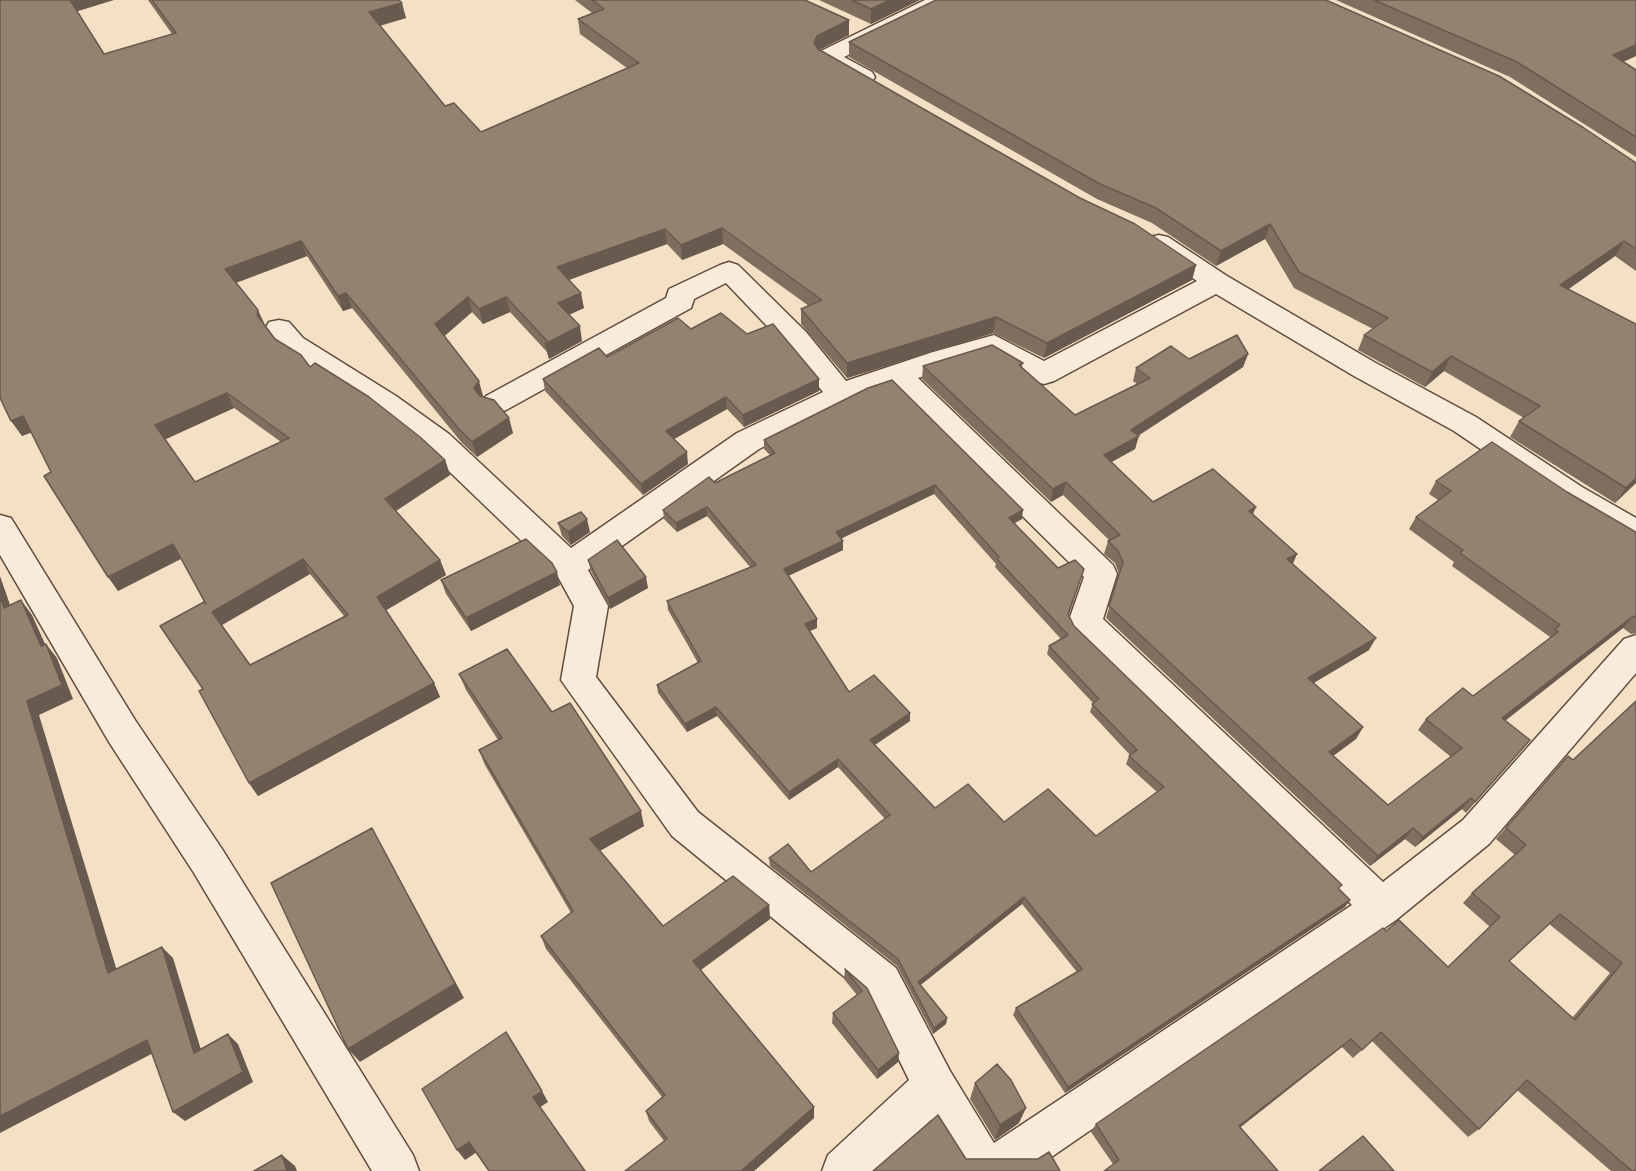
<!DOCTYPE html>
<style>
body{margin:0}
canvas{display:block;background:#f4e0c4}
</style>
<canvas width="1636" height="1171"></canvas>
<script>
const ctx = document.querySelector('canvas').getContext('2d');
ctx.lineJoin = 'round';
function poly(rows) {
  const path = new Path2D();
  for (const r of rows) {
    path.moveTo(r[0], r[1]);
    for (let i = 2; i < r.length; i += 2) path.lineTo(r[i], r[i + 1]);
  }
  return path;
}
function stroke(path, color, width, dash) {
  ctx.strokeStyle = color;
  ctx.lineWidth = width;
  ctx.lineCap = dash ? 'butt' : 'round';
  ctx.setLineDash(dash || []);
  ctx.stroke(path);
}
function fillPath(path, color) {
  ctx.fillStyle = color;
  ctx.fill(path, 'evenodd');
}
const street = poly([
 [925,0,953,0,950,5,844,57,872,72,875,77,872,82,856,82,819,62,816,57,819,52,925,0],
 [1159,235,1168,237,1227,276,1374,362,1476,417,1582,487,1636,518,1636,545,1625,542,1560,503,1454,431,1354,376,1216,294,1054,381,1044,384,1034,381,990,356,918,378,1113,565,1117,574,1103,619,1383,882,1463,820,1624,639,1636,635,1636,673,1489,844,1396,920,1031,1171,961,1171,931,1120,876,1171,822,1171,828,1155,909,1080,868,996,672,836,561,680,574,606,557,575,427,450,376,410,283,352,265,329,269,322,279,320,289,322,303,338,396,396,449,434,571,548,737,433,823,392,786,346,726,283,694,299,691,308,506,410,496,413,486,410,481,403,486,396,666,298,669,289,720,265,729,262,738,265,806,332,846,381,933,352,994,335,1044,361,1197,281,1150,249,1146,243,1150,237,1159,235],
 [892,387,1084,577,1068,623,1073,633,1352,905,994,1143,950,1071,896,968,698,812,596,677,608,606,588,570,759,449,867,395,892,387],
 [0,515,11,518,135,720,222,849,413,1155,419,1171,372,1171,194,873,109,742,0,555,0,515]
]);
stroke(street, '#604c3e', 3);
fillPath(street, '#f8ebd9');
fillPath(poly([
 [148,0,399,0,406,18,380,26,445,106,481,132,627,68,580,34,578,19,592,13,575,0,805,0,849,20,849,35,819,50,1196,265,1192,280,1044,358,993,333,847,378,801,324,801,309,809,306,723,244,682,260,667,244,569,280,584,308,569,315,582,341,549,359,547,352,510,312,483,324,472,312,444,336,483,396,483,397,513,433,477,457,462,443,352,308,343,311,307,256,236,283,265,325,275,339,310,367,445,460,450,475,396,511,440,560,446,575,386,610,434,683,440,697,258,796,249,783,203,689,204,602,181,559,118,591,51,472,31,432,22,436,77,11,104,54,172,34],
 [234,408,281,442,195,482,165,439],
 [310,574,344,616,250,665,222,625],
 [819,0,920,0,871,24],
 [1336,0,1636,0,1636,56,1623,62,1636,70,1636,157,1510,77],
 [849,42,1636,163,1636,271,1615,256,1568,289,1636,324,1636,483,1615,503,1510,437,1519,421,1524,418,1444,371,1425,387,1358,350,1364,335,1373,329,1294,288,1265,239,1216,266,1152,223,1097,199,849,57],
 [691,329,747,334,819,379,819,391,744,427,727,409,674,439,688,464,643,495,545,391,543,379],
 [1248,354,1243,367,1138,436,1135,449,1111,462,1153,502,1253,514,1297,554,1293,564,1369,650,1313,683,1363,727,1356,739,1333,756,1388,805,1451,757,1418,730,1426,719,1473,696,1547,641,1550,637,1452,566,1454,562,1409,529,1416,517,1438,500,1429,494,1436,481,1567,492,1636,532,1636,633,1631,634,1623,628,1505,721,1530,740,1466,813,1462,809,1415,847,1405,839,1370,866,1106,618,1119,574,1115,563,1104,554,1108,541,1109,540,1063,495,1051,502,922,379,923,366,1023,363,1022,367,1075,415,1137,384,1133,381,1136,368,1189,359],
 [868,388,1022,519,1014,523,1058,568,1084,569,1069,615,1074,626,1350,900,1345,907,1065,1093,1013,1015,1016,1008,1077,972,1022,904,920,985,947,1018,946,1024,933,1034,897,966,770,866,769,858,811,872,885,819,838,767,789,800,717,716,687,732,658,693,657,685,698,663,668,610,667,601,750,567,707,516,677,532,664,519,663,510,770,455,764,449,764,440],
 [934,494,996,564,995,567,1061,639,1049,646,1047,654,1093,703,1090,712,1130,755,1129,756,1126,764,1157,792,1096,836,1004,822,935,808,875,745,910,721,910,713,849,692,809,631,817,628,788,576,843,550,843,541,842,538],
 [558,523,590,532,571,545,562,536],
 [588,560,648,588,610,609,591,571],
 [441,580,560,585,471,631,446,594],
 [459,674,552,712,644,826,600,851,663,926,769,905,770,919,701,970,814,1107,814,1118,754,1171,625,1171,664,1141,649,1121,646,1111,662,1097,546,949,541,936,571,913,485,765,479,750,498,740,466,690],
 [1636,701,1636,1171,1611,1171,1517,1090,1479,1129,1468,1137,1372,1041,1353,1058,1342,1047,1113,1164,1091,1132,1096,1124,1386,931,1448,967,1490,927,1463,903,1472,893,1515,855,1496,839,1568,756,1573,760],
 [1549,924,1610,973,1572,1018,1509,961],
 [845,969,867,988,899,1053,898,1062,877,1079,832,1023,833,1013,857,995,844,979],
 [975,1083,1019,1123,995,1140,970,1099]
]), '#806f5f');
fillPath(poly([
 [69,0,114,0,75,12],
 [890,0,920,0,871,24,871,9],
 [402,3,406,18,374,27,369,12],
 [849,20,849,35,817,51,814,43,817,36],
 [1636,45,1636,56,1605,70,1613,55],
 [1270,224,1265,239,1216,266,1221,251],
 [722,228,723,244,682,260,681,245],
 [665,229,667,244,560,283,557,267],
 [301,241,307,256,232,284,225,269],
 [1624,241,1615,256,1552,301,1560,285],
 [1196,265,1192,280,1044,358,1047,343],
 [346,293,352,308,343,311,338,296],
 [581,293,584,308,561,318,558,303],
 [468,297,472,312,440,340,435,324],
 [506,297,510,312,483,324,479,309],
 [258,310,265,325,257,315],
 [996,317,993,333,847,378,847,363],
 [580,326,582,341,549,359,545,344],
 [1248,354,1243,367,1131,440,1139,436,1135,449,1101,468,1104,455,1131,430],
 [1451,356,1444,371,1425,387,1432,372],
 [819,379,819,391,744,427,743,415],
 [479,381,483,396,479,403,474,388],
 [227,393,234,408,164,440,155,425],
 [726,397,727,409,667,443,666,431],
 [23,416,33,432,22,436,11,421],
 [509,418,513,433,477,457,472,442],
 [687,452,688,464,643,495,641,484],
 [445,460,450,475,391,514,385,499],
 [1636,478,1636,483,1615,503,1626,488],
 [1066,482,1063,495,1051,502,1053,489],
 [935,485,934,494,836,541,836,532],
 [707,507,707,516,677,532,676,523],
 [1256,507,1251,519,1249,511],
 [1023,510,1022,519,1008,527,1009,518],
 [587,519,590,532,571,545,568,532],
 [843,541,843,550,784,578,784,569],
 [173,544,182,558,118,591,108,577],
 [1297,554,1291,566,1287,559],
 [303,559,310,574,220,626,212,612],
 [440,560,446,575,383,612,377,597],
 [1084,569,1081,578,1066,622,1068,614],
 [557,572,560,585,471,631,466,618],
 [0,576,16,622,4,608,0,596],
 [646,577,648,588,610,609,608,598],
 [21,600,32,615,50,655,46,644,57,658,73,699,39,715,121,984,108,973,27,701,41,646],
 [1633,616,1623,628,1493,730,1502,718],
 [817,619,817,628,805,633,805,624],
 [1376,638,1369,650,1302,690,1308,678],
 [434,683,440,697,258,796,249,783],
 [716,707,717,716,687,732,685,724],
 [910,713,910,721,870,748,870,740],
 [1363,727,1356,739,1322,764,1329,752],
 [838,759,838,767,789,800,789,792],
 [1471,798,1462,809,1415,847,1423,837],
 [641,811,644,826,594,854,590,839],
 [372,828,464,998,360,1062,348,1049],
 [1413,828,1405,839,1370,866,1378,856],
 [1024,897,1022,904,917,988,918,982],
 [1350,900,1345,907,1065,1093,1068,1087],
 [769,905,770,919,695,974,693,961],
 [162,947,173,958,205,1063,194,1053],
 [947,1018,946,1024,933,1034,934,1028],
 [228,1034,238,1044,253,1082,185,1121,173,1112],
 [1351,1039,1342,1047,1232,1134,1239,1126],
 [147,1040,159,1050,0,1133,0,1116],
 [899,1053,898,1062,877,1079,878,1070],
 [542,1091,548,1102,539,1108,533,1097],
 [814,1107,814,1118,754,1171,741,1171],
 [1026,1108,1019,1123,995,1140,1000,1125],
 [469,1142,477,1152,465,1160,457,1150],
 [282,1155,295,1166,297,1171,287,1171]
]), '#685a4e');
const building = poly([
 [0,0,70,0,104,54,176,33,152,0,399,0,402,3,369,12,445,106,454,103,481,132,639,63,578,19,604,9,592,0,805,0,849,20,817,36,814,43,818,49,1080,198,1135,224,1196,265,1047,343,996,317,847,363,801,309,822,300,722,228,681,245,665,229,557,267,581,293,558,303,580,326,545,344,548,342,506,297,479,309,468,297,435,324,479,381,474,388,480,396,494,400,509,418,472,442,458,428,346,293,338,296,301,241,225,269,258,310,257,315,275,339,301,355,310,367,315,363,369,397,420,437,445,460,385,499,440,560,377,597,434,683,249,783,199,691,203,689,160,626,204,602,206,604,173,544,108,577,44,476,51,472,23,416,11,421,0,398,0,0],
 [227,393,289,438,195,482,155,425,227,393],
 [303,559,348,615,250,665,212,612,303,559],
 [852,0,890,0,871,9,852,0],
 [936,0,1326,0,1499,76,1584,128,1636,163,1636,249,1624,241,1560,285,1636,324,1636,478,1626,488,1519,421,1540,406,1451,356,1432,372,1364,335,1388,318,1299,272,1270,224,1221,251,1156,208,1100,184,849,42,936,0],
 [1374,0,1636,0,1636,45,1613,55,1636,70,1636,137,1517,62,1374,0],
 [721,313,747,334,773,324,819,379,743,415,726,397,666,431,687,452,641,484,543,379,599,348,607,357,678,318,691,329,721,313],
 [1237,335,1248,354,1131,430,1139,436,1104,455,1153,502,1213,469,1256,507,1249,511,1297,554,1287,559,1376,638,1308,678,1363,727,1329,752,1388,805,1462,748,1426,719,1463,688,1473,696,1558,632,1555,629,1560,625,1460,553,1463,550,1416,517,1451,491,1436,481,1492,442,1567,492,1636,532,1636,618,1633,616,1502,718,1530,740,1475,802,1471,798,1423,837,1413,828,1378,856,1109,606,1123,562,1118,551,1108,541,1120,535,1066,482,1053,489,923,366,992,345,1023,363,1019,365,1075,415,1150,378,1136,368,1171,346,1189,359,1237,335],
 [892,380,1023,510,1009,518,1058,568,1075,560,1084,569,1068,614,1074,626,1342,885,1338,888,1350,900,1068,1087,1016,1008,1082,969,1024,897,918,982,947,1018,934,1028,898,959,769,858,788,844,811,872,890,815,838,759,789,792,716,707,685,724,657,685,701,661,667,601,756,565,707,507,676,523,663,510,709,477,715,483,775,453,764,440,868,388,892,380],
 [935,485,999,557,997,559,1068,635,1049,646,1099,699,1092,704,1137,750,1129,756,1164,787,1096,836,1048,789,1004,822,968,784,935,808,870,740,910,713,874,675,849,692,805,624,817,619,784,569,843,541,836,532,935,485],
 [581,512,587,519,568,532,558,523,581,512],
 [526,539,552,563,557,572,466,618,441,580,526,539],
 [617,540,646,577,608,598,588,560,617,540],
 [0,596,4,608,21,600,41,646,46,644,62,685,27,701,108,973,162,947,194,1053,228,1034,243,1072,173,1112,147,1040,0,1116,0,596],
 [507,649,552,712,570,703,641,811,590,839,663,926,733,876,769,905,693,961,814,1107,741,1171,625,1171,667,1139,646,1111,665,1095,541,936,573,911,479,750,502,738,459,674,507,649],
 [1636,701,1636,1171,1632,1171,1527,1080,1479,1129,1381,1032,1362,1050,1351,1039,1239,1126,1278,1171,1104,1171,1119,1160,1096,1124,1383,928,1386,931,1399,920,1448,967,1500,917,1472,893,1526,845,1506,828,1568,756,1573,760,1636,701],
 [1560,914,1622,963,1575,1020,1509,961,1560,914],
 [372,828,455,984,348,1049,271,883,372,828],
 [845,969,867,988,899,1053,878,1070,833,1013,862,991,845,969],
 [506,1032,542,1091,533,1097,585,1171,489,1171,469,1142,457,1150,422,1089,506,1032],
 [997,1064,1011,1080,1026,1108,1000,1125,975,1083,997,1064],
 [938,1115,966,1159,1038,1159,1049,1152,1060,1171,873,1171,938,1115],
 [1363,1136,1394,1171,1319,1171,1363,1136],
 [282,1155,287,1171,254,1171,282,1155]
]);
fillPath(building, '#95816f');
stroke(building, '#685a4e', 1.5);
</script>
